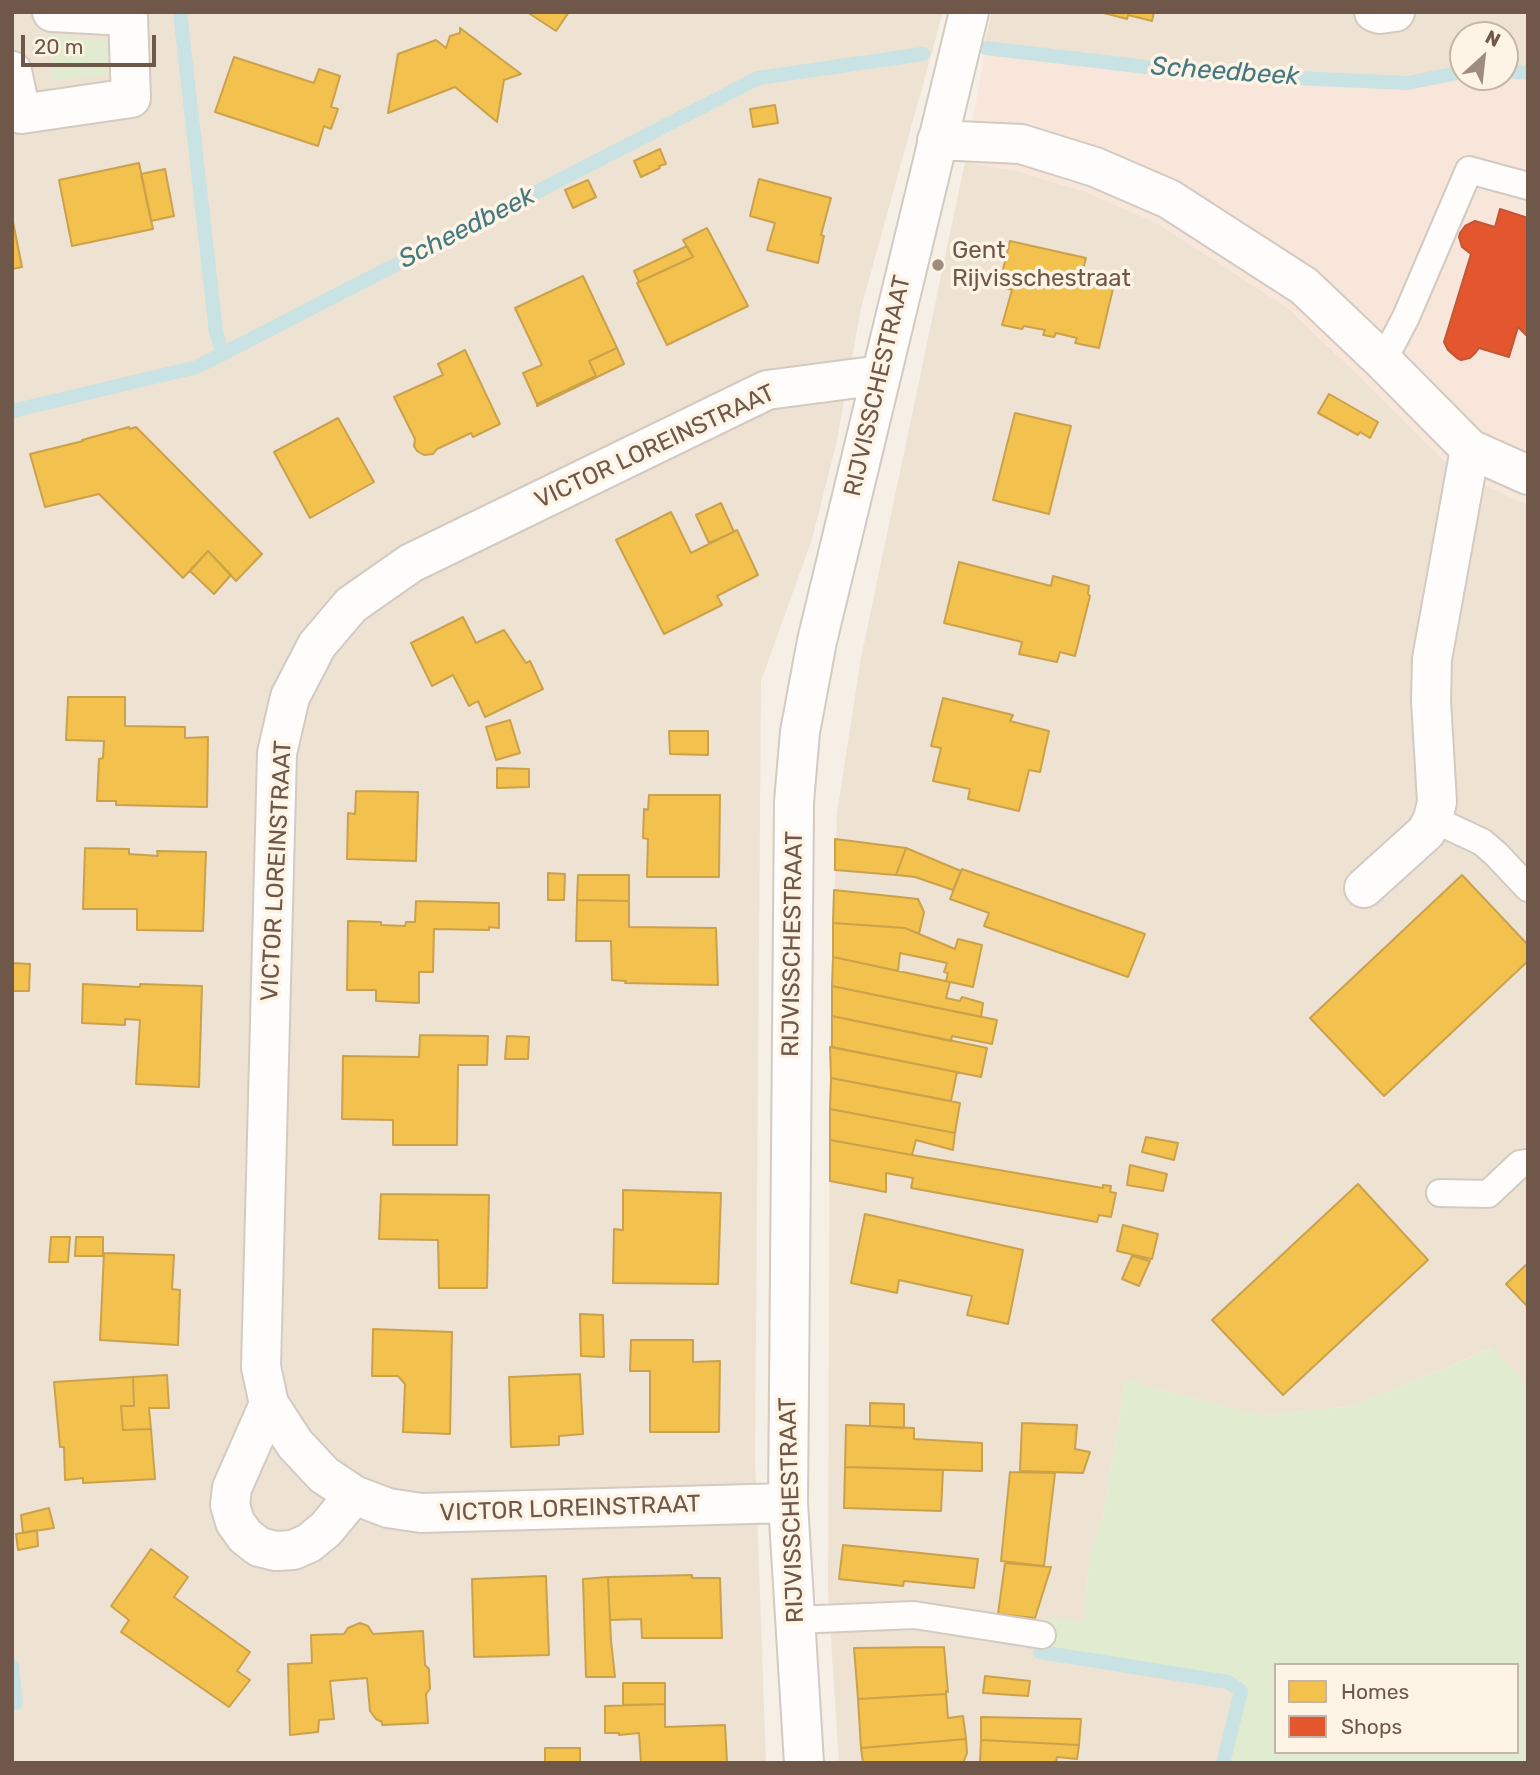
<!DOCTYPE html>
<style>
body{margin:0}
#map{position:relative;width:1540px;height:1775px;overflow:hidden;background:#f5efe5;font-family:Rubik,sans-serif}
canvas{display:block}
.frame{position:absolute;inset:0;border:14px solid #6f5749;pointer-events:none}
.legend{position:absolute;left:1274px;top:1663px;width:245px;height:91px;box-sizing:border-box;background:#fef4e5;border:2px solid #c5b5a7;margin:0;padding:9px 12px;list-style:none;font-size:21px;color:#6f5749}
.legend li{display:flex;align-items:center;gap:14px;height:35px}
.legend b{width:35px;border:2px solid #c5b5a7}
.north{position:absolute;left:1449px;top:21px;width:70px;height:70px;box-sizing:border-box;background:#fef4e5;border:2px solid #c5b5a7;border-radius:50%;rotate:27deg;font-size:19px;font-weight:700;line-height:28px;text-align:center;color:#6f5749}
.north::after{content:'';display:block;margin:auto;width:24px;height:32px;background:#9e8c80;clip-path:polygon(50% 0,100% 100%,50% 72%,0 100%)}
.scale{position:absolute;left:21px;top:35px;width:135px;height:32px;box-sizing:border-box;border:4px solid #6f5749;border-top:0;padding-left:9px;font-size:21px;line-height:24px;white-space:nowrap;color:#6f5749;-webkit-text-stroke:5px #fef4e5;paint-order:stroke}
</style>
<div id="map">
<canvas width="1540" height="1775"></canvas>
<div class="frame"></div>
<ul class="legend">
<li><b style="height:19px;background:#f2c14e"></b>Homes</li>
<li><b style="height:19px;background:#e4572e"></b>Shops</li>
</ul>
<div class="north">N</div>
<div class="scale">20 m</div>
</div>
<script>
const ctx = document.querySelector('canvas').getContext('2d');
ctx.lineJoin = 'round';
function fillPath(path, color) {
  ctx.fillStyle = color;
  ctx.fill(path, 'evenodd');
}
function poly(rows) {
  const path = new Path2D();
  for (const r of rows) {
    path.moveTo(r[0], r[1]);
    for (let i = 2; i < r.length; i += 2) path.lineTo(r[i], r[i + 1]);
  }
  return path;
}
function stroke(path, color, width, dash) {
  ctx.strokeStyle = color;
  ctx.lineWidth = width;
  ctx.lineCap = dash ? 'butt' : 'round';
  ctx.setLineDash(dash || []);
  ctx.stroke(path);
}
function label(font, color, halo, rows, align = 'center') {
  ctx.font = font + ' Rubik,sans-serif';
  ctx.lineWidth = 7;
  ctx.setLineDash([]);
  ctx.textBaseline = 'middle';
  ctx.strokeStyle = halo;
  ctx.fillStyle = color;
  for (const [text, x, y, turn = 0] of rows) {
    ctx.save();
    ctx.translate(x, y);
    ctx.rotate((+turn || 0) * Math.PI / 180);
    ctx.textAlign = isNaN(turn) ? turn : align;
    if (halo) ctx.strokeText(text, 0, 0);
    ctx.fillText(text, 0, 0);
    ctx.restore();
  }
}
fillPath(poly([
 [12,12,943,12,861,308,836,445,812,539,761,681,755,1455,766,1763,12,1763],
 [992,12,1528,12,1528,73,1505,71,1505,35,1463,35,1463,72,1407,83,1206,74,985,41],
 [965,162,1017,171,1086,192,1157,223,1288,308,1363,380,1455,471,1528,505,1528,1387,1492,1348,1353,1406,1260,1416,1125,1380,1103,1517,1090,1553,1083,1623,1040,1652,1228,1682,1241,1691,1223,1763,839,1763,828,1593,830,1047,837,813,861,658]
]), '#eee2d2');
fillPath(poly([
 [986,48,1206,74,1407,83,1463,72,1463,77,1505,77,1505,71,1528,73,1528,505,1455,471,1363,380,1288,308,1157,223,1086,192,1017,171,965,162]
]), '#f8e6db');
fillPath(poly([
 [50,34,105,41,110,74,53,81],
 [1493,1348,1528,1387,1528,1763,1223,1763,1241,1691,1229,1682,1040,1652,1046,1617,1083,1622,1090,1553,1103,1517,1125,1380,1260,1416,1353,1406],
 [1276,1665,1517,1665,1517,1752,1276,1752]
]), '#e0ebd0');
const homes = poly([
 [527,12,569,12,556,31,527,12],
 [1100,12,1129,12,1127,19,1100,12],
 [1129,12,1154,12,1152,21,1128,15,1129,12],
 [460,28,521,74,504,80,497,122,455,87,388,113,398,54,436,40,446,48,450,36,460,33,460,28],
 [234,57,314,83,319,69,340,76,331,107,338,109,331,129,324,126,318,146,215,112,234,57],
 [775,105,778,123,753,127,750,109,775,105],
 [660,149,666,164,659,166,660,168,641,177,634,161,660,149],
 [139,163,153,229,72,246,59,180,139,163],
 [165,169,174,216,151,221,141,174,165,169],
 [759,179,831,198,821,235,824,236,818,263,767,250,775,223,750,216,759,179],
 [588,180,596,197,573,208,565,190,588,180],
 [12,217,22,267,12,269,12,217],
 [707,228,748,306,667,345,637,283,693,257,683,240,707,228],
 [1010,241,1086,258,1082,273,1115,280,1099,348,1075,343,1077,338,1056,333,1054,337,1043,335,1045,330,1024,326,1022,329,1002,325,1012,290,999,286,1010,241],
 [687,246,693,257,639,282,634,271,687,246],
 [583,276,617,348,589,361,596,376,537,404,523,373,542,365,515,308,583,276],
 [617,348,624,364,537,406,537,404,596,376,589,361,617,348],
 [465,350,500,424,473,437,471,433,437,449,433,454,424,455,417,451,414,446,415,439,394,397,443,375,438,364,465,350],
 [1329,394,1378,422,1370,438,1360,432,1358,435,1318,413,1329,394],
 [1015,413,1071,426,1049,514,993,500,1015,413],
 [338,418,374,482,310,518,274,452,338,418],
 [129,427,130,429,136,427,262,554,236,581,208,551,183,578,99,494,45,507,30,454,83,441,82,440,129,427],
 [721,503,734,532,709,543,696,515,721,503],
 [671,512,691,553,737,530,758,575,717,596,722,605,664,634,616,540,671,512],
 [208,551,231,575,214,594,190,571,208,551],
 [959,562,1051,586,1053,576,1089,586,1088,594,1090,596,1075,656,1060,652,1057,662,1019,654,1022,642,944,623,959,562],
 [463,617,476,643,504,630,526,663,530,661,543,689,485,717,478,701,469,706,453,675,432,686,411,643,463,617],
 [68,697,125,697,125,726,185,727,185,738,208,737,207,807,116,805,116,801,97,801,99,759,103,758,104,741,66,740,68,697],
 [943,698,1013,715,1010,721,1049,731,1040,772,1029,770,1019,811,968,799,970,789,933,781,941,748,931,746,943,698],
 [510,720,520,753,496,760,486,727,510,720],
 [669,731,708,731,708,755,670,754,669,731],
 [497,768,529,769,529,787,497,788,497,768],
 [356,791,418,792,416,861,347,859,348,813,355,814,356,791],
 [649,795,720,795,719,877,647,877,648,839,643,838,644,809,648,810,649,795],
 [835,839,906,848,896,875,835,870,835,839],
 [85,848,129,849,129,854,158,856,157,851,206,852,203,931,137,930,137,909,83,909,85,848],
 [906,848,961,871,953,890,915,877,896,875,906,848],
 [962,869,1145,934,1128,977,984,926,989,913,950,899,962,869],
 [548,873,565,874,564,900,548,900,548,873],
 [578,875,629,875,629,901,577,900,578,875],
 [1462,875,1528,945,1528,961,1384,1096,1310,1018,1462,875],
 [834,890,918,899,924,912,919,934,905,928,833,923,834,890],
 [577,900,629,901,629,927,716,928,718,985,625,983,626,981,612,980,611,941,576,941,577,900],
 [416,901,499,903,499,928,489,927,489,930,434,929,433,972,419,972,419,1003,376,1001,376,990,347,990,348,921,381,922,381,925,405,926,406,922,415,922,416,901],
 [833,923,905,928,955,949,958,939,982,945,973,987,946,981,948,973,944,972,947,963,900,953,898,971,833,957,833,923],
 [833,957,950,982,946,998,960,1001,962,997,983,1003,981,1017,832,986,833,957],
 [12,963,30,964,29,991,12,991,12,963],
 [83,984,140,987,140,984,202,986,199,1087,136,1084,140,1020,125,1019,125,1025,82,1023,83,984],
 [832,986,997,1020,992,1044,952,1036,951,1041,832,1016,832,986],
 [832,1016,987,1048,981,1077,832,1047,832,1016],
 [420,1035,488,1036,487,1065,458,1065,457,1145,393,1145,393,1120,342,1119,343,1056,419,1057,420,1035],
 [507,1036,529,1037,528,1059,505,1059,507,1036],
 [830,1047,957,1072,951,1101,831,1078,830,1047],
 [831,1078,960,1103,955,1133,830,1109,831,1078],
 [830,1109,955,1133,953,1150,916,1140,912,1155,830,1140,830,1109],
 [1146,1137,1178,1143,1174,1160,1142,1152,1146,1137],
 [830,1140,912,1155,1103,1188,1103,1185,1111,1186,1110,1192,1116,1193,1111,1217,1099,1215,1097,1222,911,1188,913,1178,886,1173,886,1192,830,1181,830,1140],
 [1130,1165,1167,1174,1163,1191,1127,1185,1130,1165],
 [1358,1184,1428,1260,1283,1395,1212,1320,1358,1184],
 [623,1190,721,1193,718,1284,613,1283,614,1229,623,1230,623,1190],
 [381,1194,489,1195,487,1288,439,1288,438,1240,379,1239,381,1194],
 [865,1214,1023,1250,1008,1324,967,1315,972,1296,899,1280,897,1293,851,1283,865,1214],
 [1123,1225,1158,1234,1152,1259,1117,1251,1123,1225],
 [51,1237,70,1237,68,1262,49,1262,51,1237],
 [76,1237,103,1237,103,1256,75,1256,76,1237],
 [104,1253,174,1255,172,1289,180,1290,178,1345,100,1340,104,1253],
 [1132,1256,1150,1261,1139,1286,1122,1279,1132,1256],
 [1528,1263,1528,1307,1506,1284,1528,1263],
 [580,1314,603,1315,604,1357,581,1356,580,1314],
 [373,1329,452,1332,450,1434,403,1432,405,1384,398,1376,372,1376,373,1329],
 [631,1340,693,1340,693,1362,720,1361,719,1432,650,1432,650,1371,630,1371,631,1340],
 [580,1374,583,1434,559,1436,559,1445,511,1447,509,1377,580,1374],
 [167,1375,169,1408,149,1408,151,1429,123,1430,121,1406,134,1406,133,1377,167,1375],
 [133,1377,134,1406,121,1406,123,1430,151,1429,155,1479,83,1483,83,1478,65,1480,64,1447,60,1447,54,1382,133,1377],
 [870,1403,904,1404,904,1428,870,1426,870,1403],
 [1022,1423,1077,1425,1075,1449,1090,1452,1083,1473,1020,1471,1022,1423],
 [846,1425,914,1428,914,1439,982,1443,982,1471,845,1467,846,1425],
 [845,1467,943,1470,941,1511,844,1508,845,1467],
 [1010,1472,1055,1473,1044,1566,1001,1561,1010,1472],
 [49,1508,54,1528,23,1533,21,1515,49,1508],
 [37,1530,38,1546,18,1550,16,1534,37,1530],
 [843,1545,978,1559,974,1588,904,1581,903,1586,839,1579,843,1545],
 [151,1549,188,1577,174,1597,250,1652,237,1671,250,1680,229,1707,121,1632,129,1620,111,1606,151,1549],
 [1005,1563,1051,1567,1035,1618,998,1614,1005,1563],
 [692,1575,692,1578,720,1578,722,1638,642,1638,641,1619,610,1620,608,1577,692,1575],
 [546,1576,549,1655,474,1657,472,1579,546,1576],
 [608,1577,611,1641,615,1677,586,1677,583,1579,608,1577],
 [360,1623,368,1626,373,1634,423,1631,425,1665,429,1669,430,1689,426,1694,428,1723,382,1725,382,1722,376,1719,370,1711,367,1678,330,1681,334,1719,319,1720,318,1732,290,1735,288,1664,312,1663,311,1635,344,1634,348,1628,360,1623],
 [944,1647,948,1692,946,1691,946,1694,858,1699,854,1648,944,1647],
 [985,1676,1030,1681,1028,1696,983,1693,985,1676],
 [623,1683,665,1683,665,1704,623,1705,623,1683],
 [946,1694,948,1718,963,1716,966,1739,861,1748,858,1699,946,1694],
 [665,1704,665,1727,725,1725,727,1763,641,1763,639,1733,619,1735,619,1733,605,1733,605,1706,665,1704],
 [981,1717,1081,1719,1079,1745,981,1740,981,1717],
 [966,1739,967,1753,963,1763,863,1763,861,1748,966,1739],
 [981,1740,1079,1745,1077,1759,1057,1757,1056,1763,980,1763,981,1740],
 [545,1748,580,1748,580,1763,545,1763,545,1748]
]);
fillPath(homes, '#f2c14e');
stroke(homes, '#cba14c', 2);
const shops = poly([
 [1500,209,1528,218,1528,337,1518,327,1509,357,1479,348,1476,352,1470,358,1461,360,1457,358,1448,350,1444,342,1471,254,1462,247,1459,237,1460,233,1465,226,1475,221,1495,227,1500,209]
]);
fillPath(shops, '#e4572e');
stroke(shops, '#c15736', 2);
stroke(poly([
 [180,12,216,332,223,354],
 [986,48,1206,74,1407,83,1463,72],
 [1505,71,1528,73],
 [12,411,197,367,758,78,923,54],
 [1040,1652,1228,1682,1241,1691,1223,1763],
 [12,1666,16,1703]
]), '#c9e2e3', 14);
const lane = poly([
 [1383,361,1406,317,1469,170,1528,186],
 [1433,819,1482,842,1496,854,1528,888],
 [1440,1193,1488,1194,1520,1164,1528,1163],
 [795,1620,914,1615,1042,1635]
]);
const street = poly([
 [1374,12,1380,14,1395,12],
 [12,71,21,114,131,98,128,16,52,12],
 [937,140,1021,144,1095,167,1169,199,1304,286,1383,361,1470,449,1528,475],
 [1364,888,1426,832,1433,819,1437,802,1431,700,1432,659,1470,449],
 [269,1404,232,1488,230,1505,235,1522,245,1536,259,1547,276,1551,293,1550,309,1543,326,1529,354,1495],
 [788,1503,421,1513,388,1508,354,1495,324,1475,295,1444,269,1404,261,1367,277,753,290,697,317,645,351,605,411,563,767,390,881,375],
 [804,1763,788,1503,794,802,800,732,817,641,969,12]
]);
stroke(lane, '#d3cac2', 30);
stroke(street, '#d3cac2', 42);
stroke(lane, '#fefdfb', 26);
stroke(street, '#fefdfb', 38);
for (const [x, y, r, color] of [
 [938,265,7,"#9e8c80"]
]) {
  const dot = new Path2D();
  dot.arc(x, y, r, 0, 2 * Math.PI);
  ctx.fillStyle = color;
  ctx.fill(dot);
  stroke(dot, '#fef4e5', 2.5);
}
label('24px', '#6f5749', '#fef4e5', [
 ["Gent",952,251],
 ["Rijvisschestraat",952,279]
], 'left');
label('24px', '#6f5749', '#fef4e5', [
 ["RIJVISSCHESTRAAT",878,386,-77],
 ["VICTOR LOREINSTRAAT",655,447,-25],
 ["VICTOR LOREINSTRAAT",277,871,-87],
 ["RIJVISSCHESTRAAT",793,944,-89],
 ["VICTOR LOREINSTRAAT",570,1509,-2],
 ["RIJVISSCHESTRAAT",792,1510,-92]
]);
label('italic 26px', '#447882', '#fef4e5', [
 ["Scheedbeek",1225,72,4],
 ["Scheedbeek",467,228,-27]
]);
</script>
